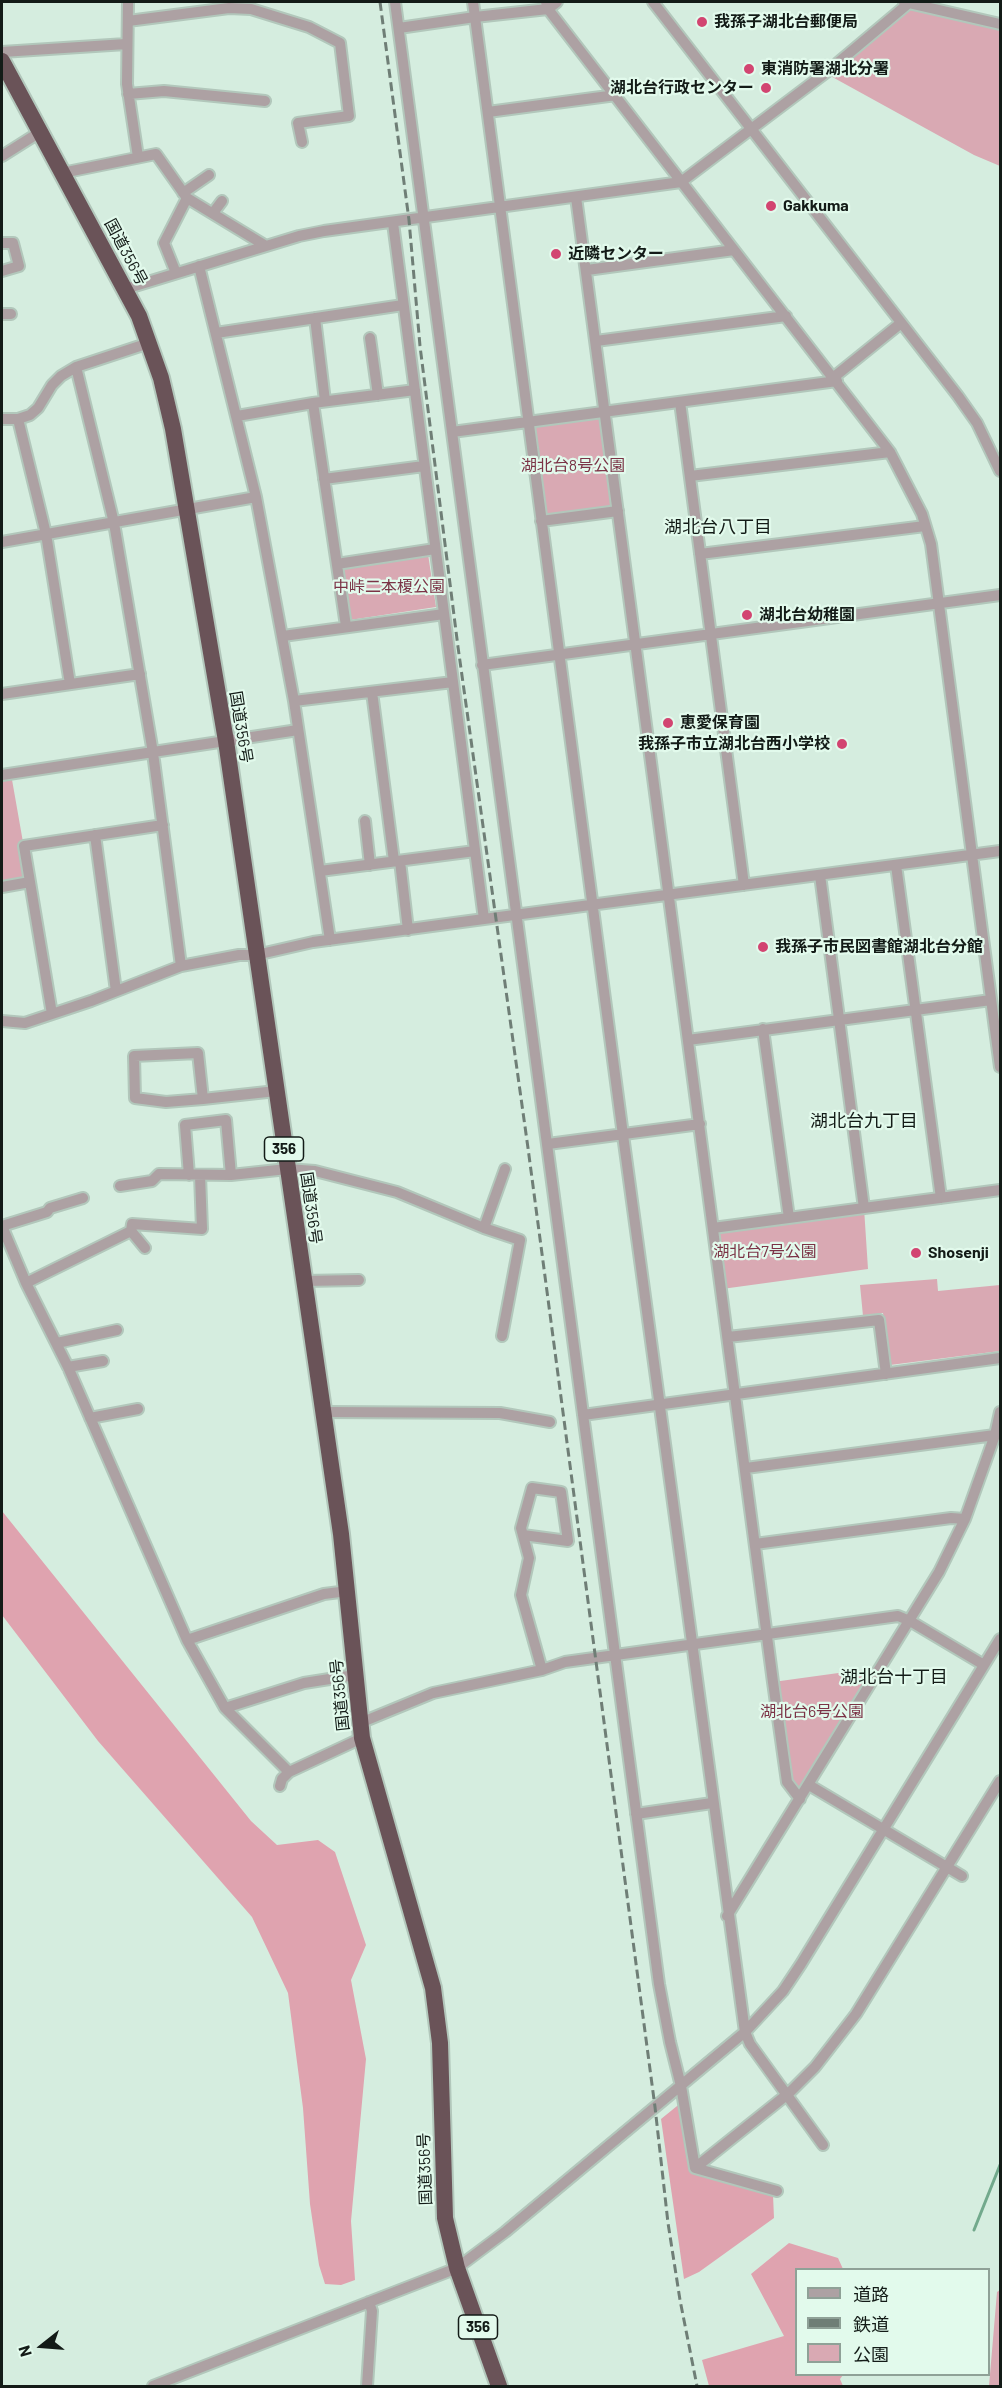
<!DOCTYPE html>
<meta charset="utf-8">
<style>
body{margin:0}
#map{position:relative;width:1002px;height:2388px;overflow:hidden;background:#d5eddf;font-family:Barlow,"Noto Sans JP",sans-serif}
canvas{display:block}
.frame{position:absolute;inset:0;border:3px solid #131b17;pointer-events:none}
.legend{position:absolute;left:795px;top:2268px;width:195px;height:108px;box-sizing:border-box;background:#e2faec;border:2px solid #8fa197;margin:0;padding:8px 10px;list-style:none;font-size:18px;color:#131b17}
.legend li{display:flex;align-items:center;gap:12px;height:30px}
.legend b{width:30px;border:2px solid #8fa197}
.north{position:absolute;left:12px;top:2316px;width:60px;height:60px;-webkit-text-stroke:4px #e2faec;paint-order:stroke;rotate:253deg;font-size:16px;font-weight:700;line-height:24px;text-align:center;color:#131b17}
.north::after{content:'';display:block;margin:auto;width:21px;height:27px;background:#131b17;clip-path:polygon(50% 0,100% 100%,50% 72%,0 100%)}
</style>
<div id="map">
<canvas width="1002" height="2388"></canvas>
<div class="frame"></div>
<ul class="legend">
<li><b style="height:8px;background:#ada1a3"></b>道路</li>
<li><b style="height:8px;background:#6f7e76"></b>鉄道</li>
<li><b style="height:16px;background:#d9a9b3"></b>公園</li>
</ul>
<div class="north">N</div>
</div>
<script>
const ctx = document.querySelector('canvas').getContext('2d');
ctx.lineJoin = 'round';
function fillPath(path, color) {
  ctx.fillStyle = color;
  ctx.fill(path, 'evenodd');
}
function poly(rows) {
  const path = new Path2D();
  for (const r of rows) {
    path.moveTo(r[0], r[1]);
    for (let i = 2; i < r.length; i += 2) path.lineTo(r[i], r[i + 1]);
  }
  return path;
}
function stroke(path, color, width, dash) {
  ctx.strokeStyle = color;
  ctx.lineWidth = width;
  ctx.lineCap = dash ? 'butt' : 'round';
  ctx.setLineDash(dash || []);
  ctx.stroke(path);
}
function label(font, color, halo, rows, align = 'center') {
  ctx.font = font + ' Barlow,"Noto Sans JP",sans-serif';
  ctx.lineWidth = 4.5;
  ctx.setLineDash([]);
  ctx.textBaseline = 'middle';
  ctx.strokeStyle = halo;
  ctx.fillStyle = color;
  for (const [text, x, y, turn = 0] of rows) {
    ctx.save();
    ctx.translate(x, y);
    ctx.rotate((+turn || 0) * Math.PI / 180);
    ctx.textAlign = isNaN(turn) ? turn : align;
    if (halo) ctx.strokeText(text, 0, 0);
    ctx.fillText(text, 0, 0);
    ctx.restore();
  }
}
fillPath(poly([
 [909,3,1000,24,1000,166,974,155,825,73],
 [605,413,618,511,541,521,528,422],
 [428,554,436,607,350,620,342,567],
 [11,774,30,882,2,887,2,775],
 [864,1208,868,1269,722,1289,713,1228],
 [937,1279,938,1291,1000,1285,1000,1351,890,1365,883,1313,863,1316,860,1285],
 [882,1667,800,1799,787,1782,773,1682],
 [1000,2290,1000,2386,989,2386,997,2292]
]), '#d9a9b3');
fillPath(poly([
 [2,1511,251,1821,277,1845,318,1840,335,1852,366,1945,351,1980,366,2059,351,2221,355,2280,341,2285,325,2284,319,2265,310,2204,303,2108,288,1993,252,1917,98,1741,2,1615],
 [682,2102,693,2169,773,2195,774,2218,699,2272,684,2279,661,2119],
 [789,2243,838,2258,843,2269,796,2270,796,2374,843,2375,840,2379,843,2386,709,2386,702,2360,784,2336,751,2274]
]), '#dfa3af');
stroke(poly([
 [974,2230,1000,2165]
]), '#72a98c', 3);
const minor = poly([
 [128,2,127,84,138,157],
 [395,2,452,432,837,381],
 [473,2,623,1135,745,2032,750,2044,823,2145],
 [546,2,548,9,890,452,922,514,931,544,1000,1067],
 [653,2,958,396,977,423,1000,471],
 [904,2,1000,24],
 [128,21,229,8,251,9,309,27,340,43,349,116,298,123,302,142],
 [399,28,475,17,548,9,557,2],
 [2,52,126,44],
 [128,94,164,91,265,101],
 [488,112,616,95],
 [2,156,40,132],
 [62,173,156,154,187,198,266,246],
 [183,193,209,175],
 [576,197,773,1682,787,1782,800,1799],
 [213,213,222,201],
 [2,243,13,243,19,266,2,271],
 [199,266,256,497,294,701,330,940],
 [587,270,734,250],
 [176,273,164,243,187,198],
 [125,289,299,236,324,231,681,182,828,71,909,3],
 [2,314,11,314],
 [315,318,325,401],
 [216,333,403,305],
 [370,338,378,395],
 [596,341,786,316],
 [76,367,114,523,153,753,181,966],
 [834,377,901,323],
 [680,402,744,885],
 [313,403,346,626],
 [237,416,313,403,415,390],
 [2,419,18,419,30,415,38,408,52,385,61,376,76,367,149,343],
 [18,419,46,534,70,684],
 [452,432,659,1984,670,2042,681,2086,695,2168,777,2191],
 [690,476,890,452],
 [324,479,424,466],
 [541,521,618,511],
 [2,542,256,497],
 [700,554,925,526],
 [337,564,435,549],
 [283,636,444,614],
 [482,665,1000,595],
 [372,692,394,861],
 [2,694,140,674],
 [294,701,453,682],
 [2,775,298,730],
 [365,821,370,865],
 [95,835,116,991],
 [400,861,408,930],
 [896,865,941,1198],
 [320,871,475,851],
 [820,875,864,1208],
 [2,887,30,882],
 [484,919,1000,851],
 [52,1014,24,846,163,825],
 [2,1021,25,1023,91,1001,181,966,239,955,256,955,313,942,484,919,393,223],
 [763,1029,789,1218],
 [688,1040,991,1000],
 [203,1099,166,1102,135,1098,134,1056,198,1053,203,1099,276,1091],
 [548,1144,700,1124],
 [189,1175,185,1125,226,1120,231,1175],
 [120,1186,152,1181,159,1174,231,1175,287,1169,315,1171,397,1192,484,1228,520,1240,502,1336],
 [2,1226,26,1283,68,1367,187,1640,225,1708,304,1683,355,1675],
 [2,1226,47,1212,50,1208,83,1198],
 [484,1228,505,1169],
 [713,1228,1000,1190],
 [131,1231,145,1248],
 [304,1281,359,1280],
 [26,1283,131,1231,132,1224,202,1229,200,1175],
 [728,1337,879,1320,886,1374],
 [57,1343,117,1330],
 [68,1367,103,1361],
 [324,1412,500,1413,550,1422],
 [583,1415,1000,1358],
 [90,1418,138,1409],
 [746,1468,995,1435],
 [523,1535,568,1541,561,1492,532,1488,521,1528,529,1558,521,1595,542,1670],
 [755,1544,951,1518,965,1519],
 [187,1640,324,1594,348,1591],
 [225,1708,289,1772],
 [360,1723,433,1693,542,1670,565,1662,898,1616,910,1621,984,1665],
 [809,1785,962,1876],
 [280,1786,282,1779,289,1772,362,1738],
 [636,1814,712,1803],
 [727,1916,939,1572,965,1519,995,1435,1000,1412],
 [695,2168,789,2093,815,2067,856,2014,1000,1781],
 [153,2386,457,2268,505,2232,745,2032,783,1991,801,1964,1000,1639],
 [367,2386,372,2311,369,2302]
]);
const highway = poly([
 [2,61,139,316,161,378,173,429,226,741,341,1534,362,1738,433,1988,440,2043,445,2218,457,2268,499,2386]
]);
stroke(minor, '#b2c7bb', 14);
stroke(highway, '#b2c7bb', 20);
stroke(minor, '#ada1a3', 10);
stroke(highway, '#6a5358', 16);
stroke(poly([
 [380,2,409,220,420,346,458,647,528,1148,655,2107,668,2223,680,2300,697,2386]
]), '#6f7e76', 3, [9, 4.5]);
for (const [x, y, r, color] of [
 [702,22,6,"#d24571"],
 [749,69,6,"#d24571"],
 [766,88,6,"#d24571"],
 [771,206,6,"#d24571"],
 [556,254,6,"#d24571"],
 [747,615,6,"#d24571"],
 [668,723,6,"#d24571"],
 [842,744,6,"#d24571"],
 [763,947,6,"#d24571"],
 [916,1253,6,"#d24571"]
]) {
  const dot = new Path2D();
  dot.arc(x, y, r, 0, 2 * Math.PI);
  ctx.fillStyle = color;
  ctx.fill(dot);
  stroke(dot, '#e2faec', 2);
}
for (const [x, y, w] of [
 [284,1149,39],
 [478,2327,39]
]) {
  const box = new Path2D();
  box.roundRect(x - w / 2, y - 12, w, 24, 4.5);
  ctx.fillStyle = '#e2faec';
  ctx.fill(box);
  stroke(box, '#131b17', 1.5);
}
label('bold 15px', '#131b17', null, [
 ["356",284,1149],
 ["356",478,2327]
]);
label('bold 16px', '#131b17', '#e2faec', [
 ["我孫子湖北台郵便局",714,22],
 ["東消防署湖北分署",761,69],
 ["湖北台行政センター",754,88,"right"],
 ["Gakkuma",783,206],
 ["近隣センター",568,254],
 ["湖北台幼稚園",759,615],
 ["恵愛保育園",680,723],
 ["我孫子市立湖北台西小学校",830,744,"right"],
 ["我孫子市民図書館湖北台分館",775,947],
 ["Shosenji",928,1253]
], 'left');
label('16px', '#131b17', '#e2faec', [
 ["国道356号",126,252,62],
 ["国道356号",241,727,81],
 ["国道356号",311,1208,82],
 ["国道356号",340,1695,-96],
 ["国道356号",425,2169,-92]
]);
label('16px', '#7b3346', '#e2faec', [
 ["湖北台8号公園",573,466],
 ["中峠二本榎公園",389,587],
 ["湖北台7号公園",765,1252],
 ["湖北台6号公園",812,1712]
]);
label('18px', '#131b17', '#e2faec', [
 ["湖北台八丁目",718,527],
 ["湖北台九丁目",864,1121],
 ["湖北台十丁目",894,1677]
]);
</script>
